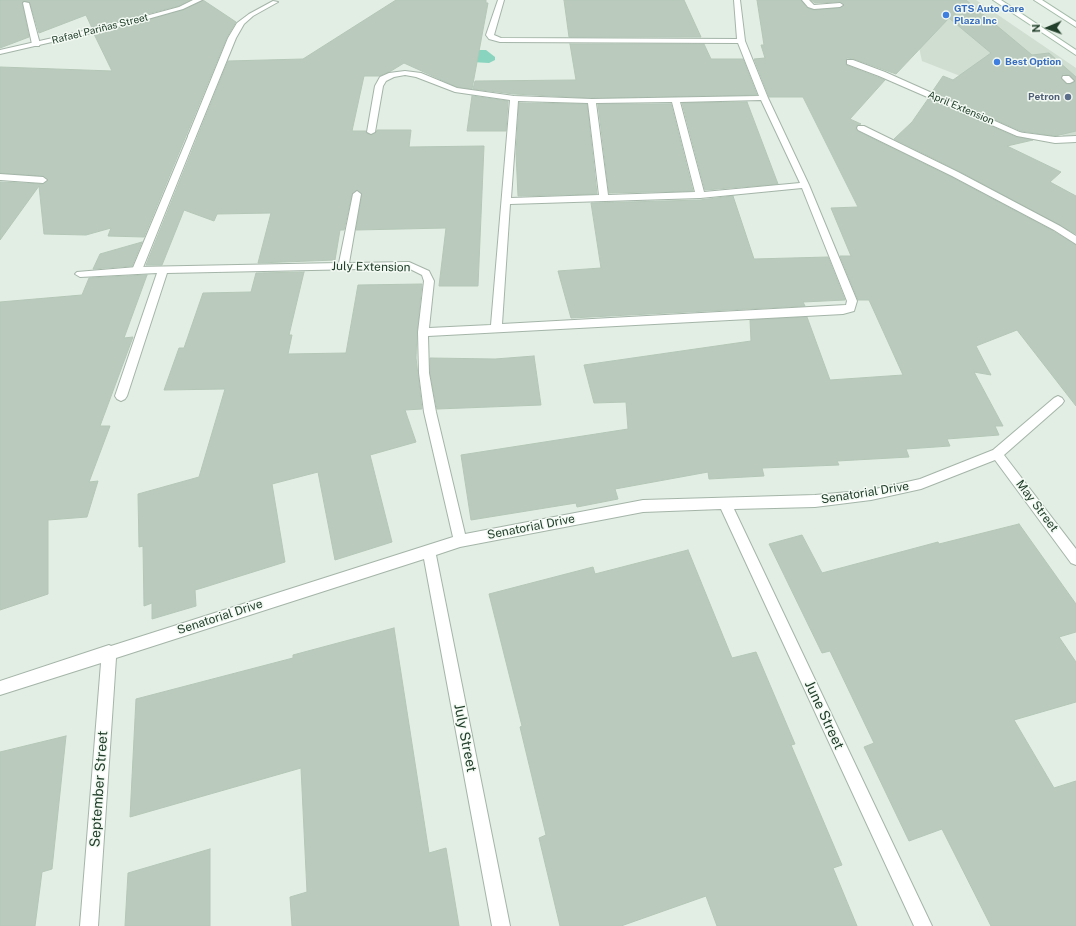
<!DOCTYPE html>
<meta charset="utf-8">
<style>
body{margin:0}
#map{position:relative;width:1076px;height:926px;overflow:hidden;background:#e2ede3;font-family:"Public Sans",sans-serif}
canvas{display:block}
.north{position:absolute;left:1028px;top:8px;width:40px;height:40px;-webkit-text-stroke:3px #f3f9f3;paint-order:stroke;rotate:268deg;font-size:11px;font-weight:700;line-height:16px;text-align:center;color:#213f2a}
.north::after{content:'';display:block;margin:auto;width:14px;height:18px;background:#213f2a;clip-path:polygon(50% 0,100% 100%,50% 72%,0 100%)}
</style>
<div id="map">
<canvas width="1076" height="926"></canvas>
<div class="north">N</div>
</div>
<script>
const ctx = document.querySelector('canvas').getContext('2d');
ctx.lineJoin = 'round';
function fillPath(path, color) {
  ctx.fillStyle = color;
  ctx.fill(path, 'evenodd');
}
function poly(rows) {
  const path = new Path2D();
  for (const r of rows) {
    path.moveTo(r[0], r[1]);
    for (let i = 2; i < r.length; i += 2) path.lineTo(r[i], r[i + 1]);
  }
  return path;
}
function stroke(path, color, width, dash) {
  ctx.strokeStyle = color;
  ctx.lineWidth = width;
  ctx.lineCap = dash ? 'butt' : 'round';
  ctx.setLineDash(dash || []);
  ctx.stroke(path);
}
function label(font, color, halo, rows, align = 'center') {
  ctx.font = font + ' "Public Sans",sans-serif';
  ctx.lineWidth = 3;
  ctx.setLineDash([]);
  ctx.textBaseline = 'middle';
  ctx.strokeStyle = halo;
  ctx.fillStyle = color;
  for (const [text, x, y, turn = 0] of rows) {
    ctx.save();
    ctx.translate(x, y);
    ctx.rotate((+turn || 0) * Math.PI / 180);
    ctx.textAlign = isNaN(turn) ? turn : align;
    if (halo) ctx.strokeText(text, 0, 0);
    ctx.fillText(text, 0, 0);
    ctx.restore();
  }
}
fillPath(poly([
 [928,0,976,0,1076,68,1076,136,1065,138,1004,75,1024,101,922,61,917,38]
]), '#d0ddd1');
fillPath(poly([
 [476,50,486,50,495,57,495,60,489,63,472,62]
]), '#88d4be');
const building = poly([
 [0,0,190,0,178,6,92,28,86,15,39,33,30,3,24,1,22,3,29,37,0,48,0,0],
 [203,0,236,22,227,37,144,237,108,236,111,228,86,235,44,234,39,186,0,240,0,182,43,184,48,180,43,176,0,173,0,67,112,71,94,34,183,10,203,0],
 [396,0,486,0,486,3,488,3,472,89,457,87,404,63,391,71,379,76,364,76,352,131,366,131,366,133,372,135,376,133,377,130,411,130,409,147,484,146,478,286,439,286,446,228,356,230,362,194,357,190,352,194,344,230,340,230,335,260,258,263,271,213,217,214,214,221,184,210,162,265,146,265,228,61,303,59,396,0],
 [564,0,684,0,701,37,569,37,564,0],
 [757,0,801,0,807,8,814,10,840,8,844,5,840,2,815,3,811,0,966,0,1032,55,1049,53,1076,77,1076,131,1055,136,1021,131,932,92,943,76,953,80,991,53,949,18,896,74,854,59,847,58,846,60,846,65,885,80,850,119,861,124,857,125,856,129,857,131,951,177,1053,231,1076,245,1076,406,1017,330,976,346,991,375,974,372,1003,426,995,426,999,435,947,439,950,446,906,449,909,457,837,461,839,465,762,468,764,476,709,479,708,472,615,489,618,499,577,507,576,503,471,520,461,455,628,429,626,402,594,403,584,365,751,341,750,320,807,317,830,380,903,375,869,300,858,300,840,256,851,256,831,208,858,207,803,97,769,97,754,59,765,58,761,45,764,45,757,0],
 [1063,74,1070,75,1075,81,1071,84,1066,84,1061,78,1063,74],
 [570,44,704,44,711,59,743,59,757,95,592,98,514,94,473,89,475,81,576,80,570,44],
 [472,96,508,101,506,131,467,131,472,96],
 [928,99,1016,137,1033,140,1007,146,1061,172,1050,182,1076,196,1076,234,959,171,894,139,912,122,928,99],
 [747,102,778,184,705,190,682,103,747,102],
 [519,103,587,104,597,194,518,196,516,153,519,103],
 [598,104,671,104,693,191,609,193,598,104],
 [733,196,754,259,828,257,845,300,803,302,805,306,571,318,558,271,601,268,591,203,700,200,733,196],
 [142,242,132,266,93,269,100,254,142,242],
 [304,272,289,335,292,335,288,354,346,353,358,285,422,284,417,332,416,358,422,409,405,410,416,442,370,455,392,542,335,560,318,472,272,484,285,562,202,588,195,590,196,606,152,619,152,603,144,606,143,546,139,547,138,494,199,477,225,389,164,390,179,348,184,348,203,293,251,292,256,273,304,272],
 [147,275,124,338,133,337,100,426,110,426,89,482,98,481,87,517,48,520,48,594,0,610,0,302,82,295,89,278,147,275],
 [534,356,541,405,437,409,430,373,430,358,495,359,534,356],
 [1019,524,1076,604,1076,632,1059,637,1076,662,1076,702,1014,720,1054,788,1076,781,1076,926,991,926,942,829,909,841,864,747,874,743,830,651,822,653,769,544,802,535,822,573,938,542,939,544,1019,524],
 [688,550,732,658,756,652,795,744,791,745,842,865,833,868,857,926,717,926,706,896,621,926,560,926,539,838,546,835,520,727,522,726,489,594,593,567,595,574,688,550],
 [394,628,429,853,446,848,459,926,292,926,290,897,307,892,301,768,130,817,136,699,293,658,293,655,394,628],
 [66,736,52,869,42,872,35,926,0,926,0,752,66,736],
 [210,849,210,926,125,926,128,873,210,849]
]);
fillPath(building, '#bacbbd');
stroke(building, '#b4c7b7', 1);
const service = poly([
 [802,0,809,0,814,5,840,3,843,5,840,7,814,9,808,7,802,0],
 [847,60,853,60,885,72,1024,134,1023,136,1017,136,879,76,847,64,847,60],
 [1063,76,1069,76,1074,81,1070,83,1067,83,1062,78,1063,76],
 [858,126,864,126,958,172,1060,226,1076,236,1076,244,1054,230,952,176,858,130,857,128,858,126],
 [189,134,192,134,196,136,142,270,140,272,134,272,132,270,189,134],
 [0,174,43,177,47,180,43,183,0,180,0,174]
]);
const pedestrian = poly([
 [24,2,29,3,40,44,39,46,36,46,32,44,23,3,24,2]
]);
const minor = poly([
 [193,0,202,0,183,9,130,24,0,54,0,50,127,21,179,7,193,0],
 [498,0,504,0,494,35,501,38,737,39,734,0,740,0,745,41,768,98,809,185,857,301,854,311,843,314,428,336,429,373,436,412,465,534,643,500,815,495,871,490,920,479,993,450,1054,398,1058,396,1062,398,1064,401,1062,404,1004,455,1076,549,1076,565,1071,563,995,460,921,489,871,500,815,507,734,509,932,926,914,926,721,509,643,512,460,547,436,555,510,926,492,926,424,559,116,658,98,926,80,926,101,663,0,695,0,681,109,645,111,646,453,537,424,412,419,373,418,332,424,281,422,275,408,268,167,273,127,396,125,399,121,401,117,399,115,396,157,273,80,277,75,274,77,272,137,267,339,263,353,194,357,191,361,194,349,263,409,262,429,271,434,281,429,328,491,325,510,100,455,92,416,77,405,75,394,77,386,81,383,86,375,132,371,134,367,132,375,86,380,77,389,73,405,71,421,73,457,88,514,96,592,99,759,96,738,43,500,42,489,39,486,35,498,0],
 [761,100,800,183,704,192,680,102,761,100],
 [518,101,588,103,599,195,511,198,518,101],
 [672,102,695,192,608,195,596,103,672,102],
 [802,188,847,301,846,305,502,324,510,204,700,198,802,188],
 [273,1,278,2,253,16,244,24,236,38,196,136,192,138,189,138,188,136,228,38,237,23,249,14,273,1],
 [1017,132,1055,137,1076,136,1076,142,1055,143,1017,136,1016,134,1017,132]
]);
const secondary = poly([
 [993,0,1001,0,1076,50,1076,55,993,0],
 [1034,0,1042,0,1076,22,1076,27,1034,0]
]);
stroke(service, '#a4b5a8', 2);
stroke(pedestrian, '#a4b5a8', 2);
stroke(minor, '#a4b5a8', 2);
stroke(secondary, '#a3bca8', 2);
fillPath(service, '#fff');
fillPath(pedestrian, '#fff');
fillPath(minor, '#fff');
fillPath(secondary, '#fff');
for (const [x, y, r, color] of [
 [946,15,4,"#3f7fe0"],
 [997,62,4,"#3f7fe0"],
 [1068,97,4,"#5c6f8a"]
]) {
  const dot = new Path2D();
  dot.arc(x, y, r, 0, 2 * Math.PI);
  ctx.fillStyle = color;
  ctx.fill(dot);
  stroke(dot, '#f3f9f3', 1.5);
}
label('bold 10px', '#366cbe', '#f3f9f3', [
 ["GTS Auto Care",954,9],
 ["Plaza Inc",954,21],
 ["Best Option",1005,62]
], 'left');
label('10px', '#213f2a', '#f3f9f3', [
 ["Rafael Pariñas Street",100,29,-14],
 ["April Extension",961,108,23]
]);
label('bold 10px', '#4e5e75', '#f3f9f3', [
 ["Petron",1060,97]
], 'right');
label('12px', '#213f2a', '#f3f9f3', [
 ["July Extension",371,267,1],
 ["Senatorial Drive",865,493,-9],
 ["May Street",1037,506,53],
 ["Senatorial Drive",531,527,-11],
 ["Senatorial Drive",220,617,-18]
]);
label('14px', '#213f2a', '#f3f9f3', [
 ["June Street",824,715,65],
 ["July Street",465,738,79],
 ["September Street",99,789,-86]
]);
</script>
